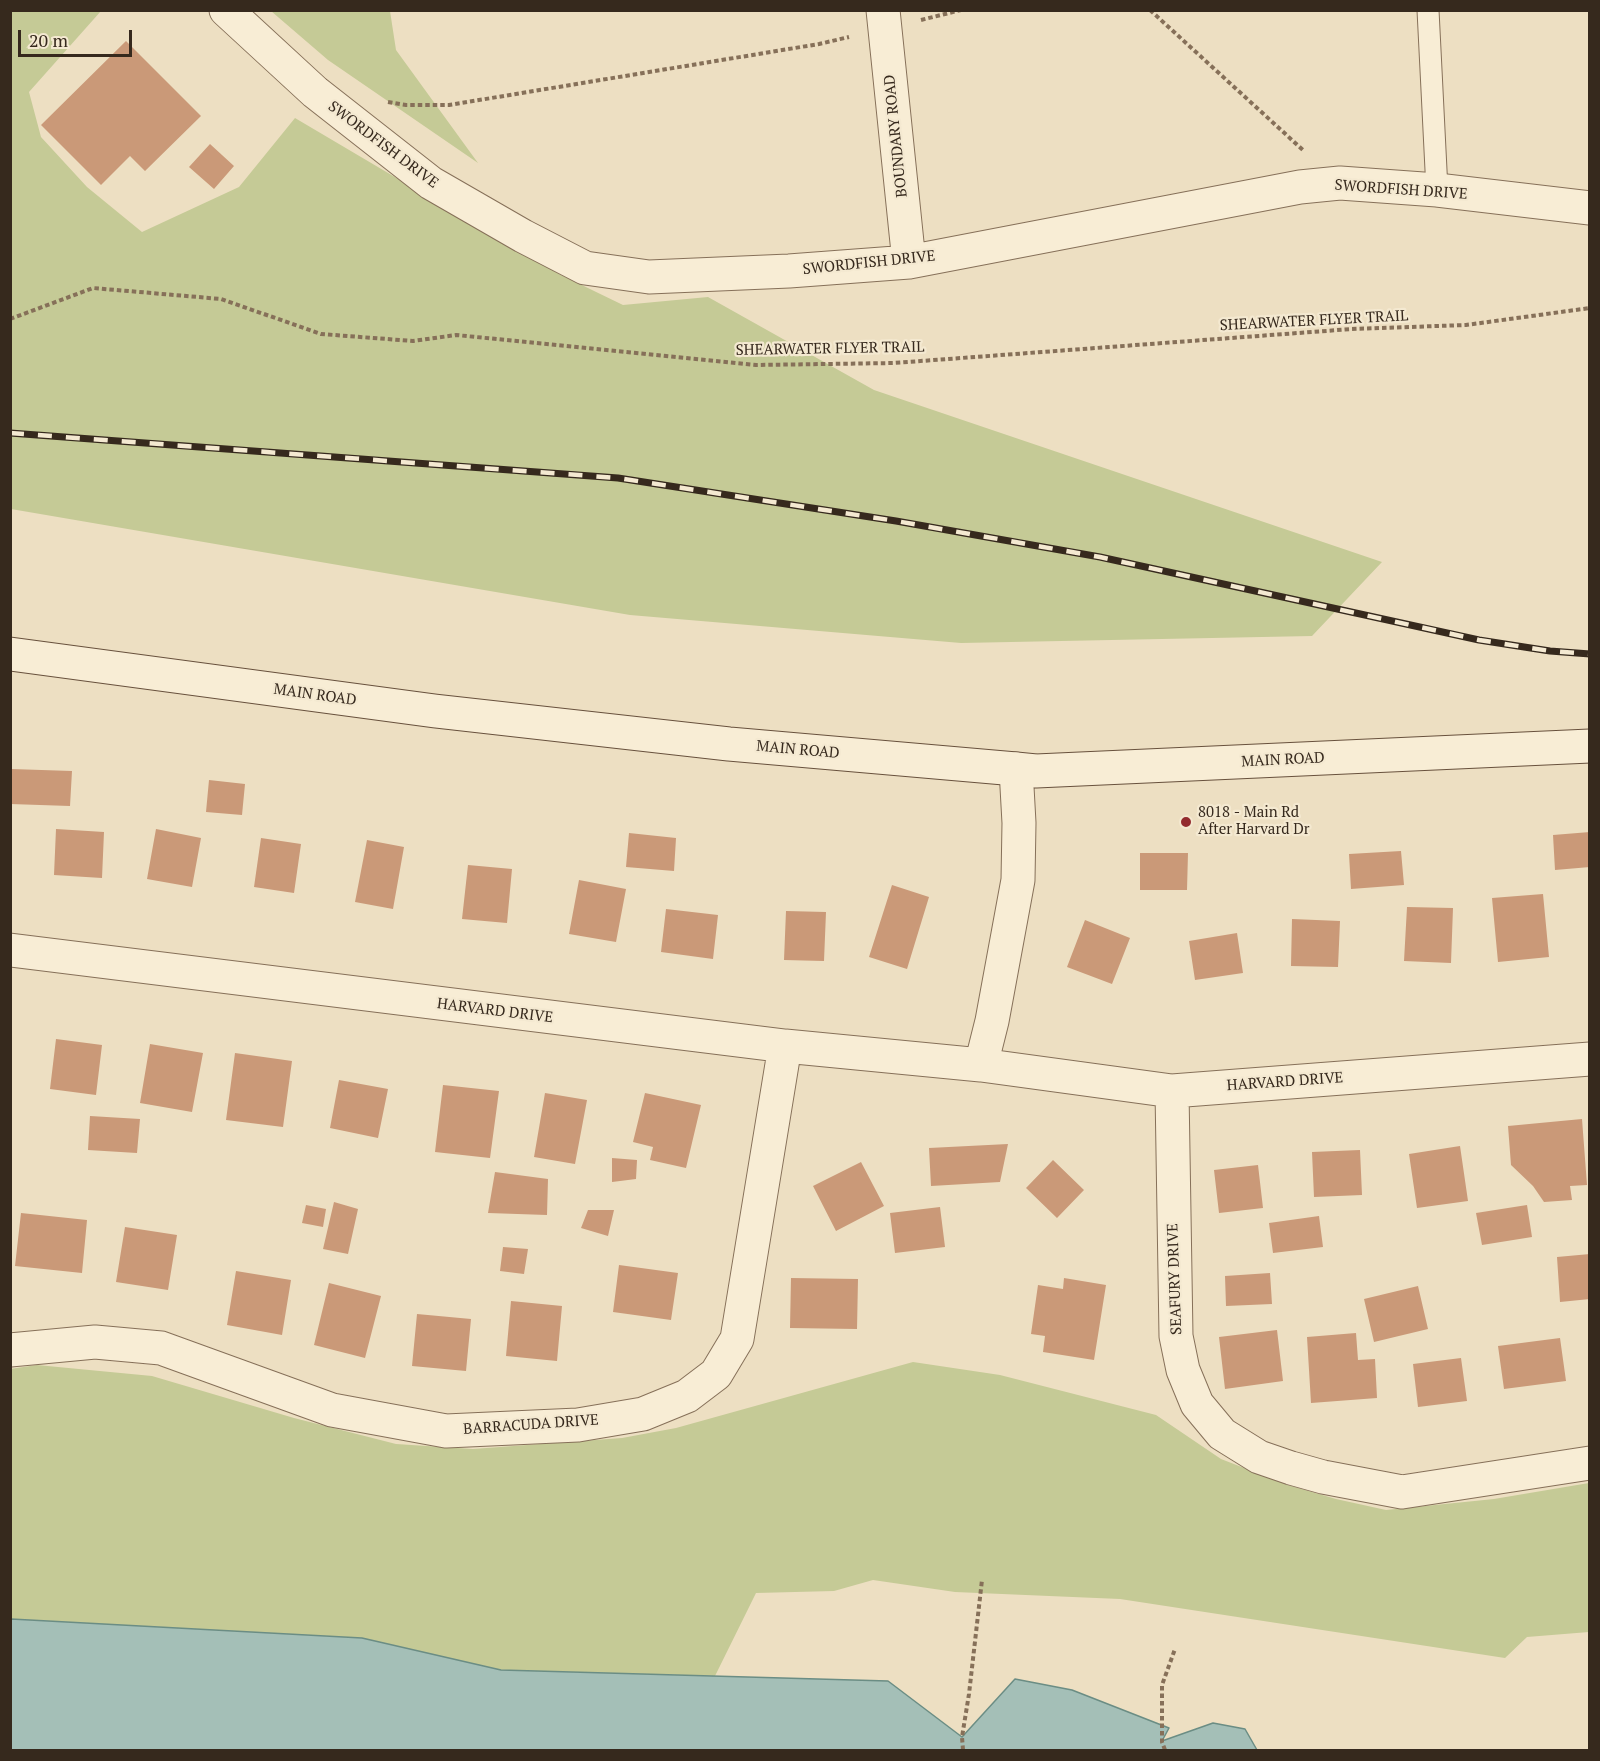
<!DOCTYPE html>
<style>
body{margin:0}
#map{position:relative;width:1600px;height:1761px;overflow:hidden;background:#eddfc2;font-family:"PT Serif",serif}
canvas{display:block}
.frame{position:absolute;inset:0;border:12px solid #36291d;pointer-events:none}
.scale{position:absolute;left:18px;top:30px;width:114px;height:27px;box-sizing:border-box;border:3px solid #36291d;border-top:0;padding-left:8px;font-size:18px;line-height:21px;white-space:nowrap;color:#36291d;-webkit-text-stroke:4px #f4e9d1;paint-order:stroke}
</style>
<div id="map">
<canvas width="1600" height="1761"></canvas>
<div class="frame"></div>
<div class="scale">20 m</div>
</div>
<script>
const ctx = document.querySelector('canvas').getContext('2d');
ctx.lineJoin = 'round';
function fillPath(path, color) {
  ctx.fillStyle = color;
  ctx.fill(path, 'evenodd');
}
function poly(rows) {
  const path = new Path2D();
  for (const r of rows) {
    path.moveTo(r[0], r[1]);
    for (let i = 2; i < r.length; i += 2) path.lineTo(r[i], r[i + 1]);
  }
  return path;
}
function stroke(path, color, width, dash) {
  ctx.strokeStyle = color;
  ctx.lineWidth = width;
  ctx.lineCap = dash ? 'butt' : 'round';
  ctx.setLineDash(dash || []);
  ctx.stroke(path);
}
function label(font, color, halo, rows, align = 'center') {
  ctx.font = font + ' "PT Serif",serif';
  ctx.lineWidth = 4.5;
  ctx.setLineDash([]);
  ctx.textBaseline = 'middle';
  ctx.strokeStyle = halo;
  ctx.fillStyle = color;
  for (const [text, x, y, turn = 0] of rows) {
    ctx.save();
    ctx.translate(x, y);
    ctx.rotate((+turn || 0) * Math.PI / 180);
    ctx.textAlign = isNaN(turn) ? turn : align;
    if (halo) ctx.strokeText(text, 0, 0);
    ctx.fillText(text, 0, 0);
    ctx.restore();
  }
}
fillPath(poly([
 [10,11,101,11,29,92,41,137,87,187,142,232,239,187,295,118,559,274,623,305,708,297,874,390,1382,562,1312,636,961,643,630,615,11,509],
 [271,11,390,11,396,50,478,163,328,60],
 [913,1362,1000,1375,1156,1415,1221,1459,1288,1485,1336,1499,1386,1510,1494,1499,1589,1483,1589,1632,1527,1637,1505,1658,1120,1599,955,1592,873,1580,834,1591,756,1593,715,1676,501,1670,362,1638,11,1619,10,1369,37,1365,152,1376,294,1418,396,1444,473,1449,622,1438,676,1428]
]), '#c5ca96');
const water = poly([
 [11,1619,362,1638,501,1670,888,1681,962,1737,1015,1679,1072,1690,1169,1728,1162,1741,1213,1723,1245,1729,1257,1750,11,1750,11,1619]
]);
fillPath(water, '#a4bfb7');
stroke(water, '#6b8d84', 1.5);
fillPath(poly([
 [126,41,201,116,145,171,130,156,101,185,41,125],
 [210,144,234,166,214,189,189,167],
 [11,769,72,771,70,806,10,804],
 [209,780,245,784,242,815,206,812],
 [56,829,104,832,102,878,54,875],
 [156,829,201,838,192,887,147,879],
 [1590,832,1590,867,1555,870,1553,835],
 [629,833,676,838,674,871,626,867],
 [261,838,301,844,294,893,254,887],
 [367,840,404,847,393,909,355,902],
 [1401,851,1404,885,1351,889,1349,854],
 [1140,853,1188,853,1187,890,1140,890],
 [468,865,512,869,507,923,462,919],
 [579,880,626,889,616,942,569,934],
 [892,885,929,897,907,969,869,957],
 [1543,894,1549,957,1498,962,1492,898],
 [1407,907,1453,908,1451,963,1404,961],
 [666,909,718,915,713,959,661,952],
 [786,911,826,912,824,961,784,960],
 [1292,919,1340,921,1338,967,1291,966],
 [1085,920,1130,938,1112,984,1067,967],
 [1237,933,1243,973,1195,980,1189,941],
 [56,1039,102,1045,96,1095,50,1089],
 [150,1044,203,1053,192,1112,140,1103],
 [235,1053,292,1061,283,1127,226,1120],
 [339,1080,388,1089,378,1138,330,1128],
 [443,1085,499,1091,490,1158,435,1152],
 [545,1093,587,1100,575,1164,534,1157],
 [645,1093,701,1105,686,1168,650,1160,653,1147,633,1142],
 [90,1116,140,1119,137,1153,88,1150],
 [1582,1119,1587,1185,1570,1186,1572,1200,1544,1202,1533,1186,1511,1165,1508,1126],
 [1008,1144,1000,1182,931,1186,929,1148],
 [1460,1146,1468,1201,1417,1208,1409,1154],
 [1360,1150,1362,1195,1314,1197,1312,1152],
 [612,1158,637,1160,636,1179,612,1182],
 [1053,1160,1084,1190,1057,1218,1026,1188],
 [861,1162,884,1206,836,1231,813,1186],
 [1258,1165,1263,1208,1219,1213,1214,1170],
 [495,1172,548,1179,547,1215,488,1213],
 [334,1202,358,1209,348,1254,323,1249],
 [306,1205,326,1209,323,1227,302,1223],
 [1527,1205,1532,1237,1482,1245,1476,1213],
 [940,1207,945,1247,895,1253,890,1213],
 [588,1210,614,1210,608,1236,581,1228],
 [21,1213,87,1220,82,1273,15,1266],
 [1319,1216,1323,1247,1273,1253,1269,1223],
 [125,1227,177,1235,168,1290,116,1282],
 [503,1247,528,1249,524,1274,500,1271],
 [1590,1254,1590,1299,1560,1302,1557,1257],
 [619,1265,678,1273,671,1320,613,1312],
 [236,1271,291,1280,282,1335,227,1325],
 [1270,1273,1272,1304,1226,1306,1225,1276],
 [791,1278,858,1279,857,1329,790,1328],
 [1064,1278,1106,1285,1094,1360,1043,1352,1045,1336,1031,1334,1038,1285,1063,1289],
 [329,1283,381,1296,365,1358,314,1345],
 [1418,1286,1428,1329,1374,1342,1364,1299],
 [511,1301,562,1306,557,1361,506,1356],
 [417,1314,471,1319,466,1371,412,1366],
 [1277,1330,1283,1381,1225,1389,1219,1337],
 [1356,1333,1358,1360,1375,1359,1377,1398,1311,1403,1307,1337],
 [1560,1338,1566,1381,1504,1389,1498,1346],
 [1461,1358,1467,1401,1418,1407,1413,1364]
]), '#ca9978');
const lane = poly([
 [1428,10,1437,190]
]);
const street = poly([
 [226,10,315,92,431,183,523,236,585,268,649,277,789,271,909,262,1300,187,1340,183,1437,190,1590,208],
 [883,10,909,262],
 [10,950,785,1046,981,1065,1172,1091,1590,1059],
 [981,1065,992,1021,1018,880,1019,823,1016,769],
 [1172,1091,1176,1336,1183,1370,1197,1404,1222,1434,1259,1457,1291,1468,1323,1477,1402,1492,1590,1463],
 [10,1350,95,1342,161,1348,332,1410,446,1431,578,1425,643,1414,687,1396,716,1374,737,1339,785,1046]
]);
const secondary = poly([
 [10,654,435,711,729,744,1016,769,1036,771,1590,746]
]);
stroke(lane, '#867059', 23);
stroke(street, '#867059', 35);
stroke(secondary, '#68513d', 35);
stroke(poly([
 [1150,10,1304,151],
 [921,20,961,10],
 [388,102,406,105,449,105,819,44,849,37],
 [10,319,93,288,221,299,321,334,413,341,456,335,756,365,894,363,1352,329,1466,325,1590,308],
 [963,1750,962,1737,969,1694,982,1580],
 [1165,1750,1162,1742,1162,1685,1175,1649]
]), '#867059', 4, [4.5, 3]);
stroke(lane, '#f8edd5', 21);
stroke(street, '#f8edd5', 33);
stroke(secondary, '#f8edd5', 33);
const rail = poly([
 [10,433,618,478,896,521,1100,557,1479,640,1550,651,1590,654]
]);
stroke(rail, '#36291d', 7);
stroke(rail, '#f4e9d1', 4.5, [14]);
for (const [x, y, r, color] of [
 [1186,822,6,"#932b2e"]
]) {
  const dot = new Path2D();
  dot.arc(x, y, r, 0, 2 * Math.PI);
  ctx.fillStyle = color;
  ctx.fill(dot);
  stroke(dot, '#f4e9d1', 2);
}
label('15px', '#36291d', '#f4e9d1', [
 ["BOUNDARY ROAD",896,136,-96],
 ["SWORDFISH DRIVE",383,145,37],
 ["SWORDFISH DRIVE",1401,190,4],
 ["SWORDFISH DRIVE",869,263,-6],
 ["SHEARWATER FLYER TRAIL",1314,321,-3],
 ["SHEARWATER FLYER TRAIL",830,349,-1],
 ["MAIN ROAD",315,695,8],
 ["MAIN ROAD",798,750,5],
 ["MAIN ROAD",1283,760,-3],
 ["HARVARD DRIVE",495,1011,7],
 ["HARVARD DRIVE",1285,1082,-4],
 ["SEAFURY DRIVE",1175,1279,-92],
 ["BARRACUDA DRIVE",531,1425,-4]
]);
label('15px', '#36291d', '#f4e9d1', [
 ["8018 - Main Rd",1198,813],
 ["After Harvard Dr",1198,830]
], 'left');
</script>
